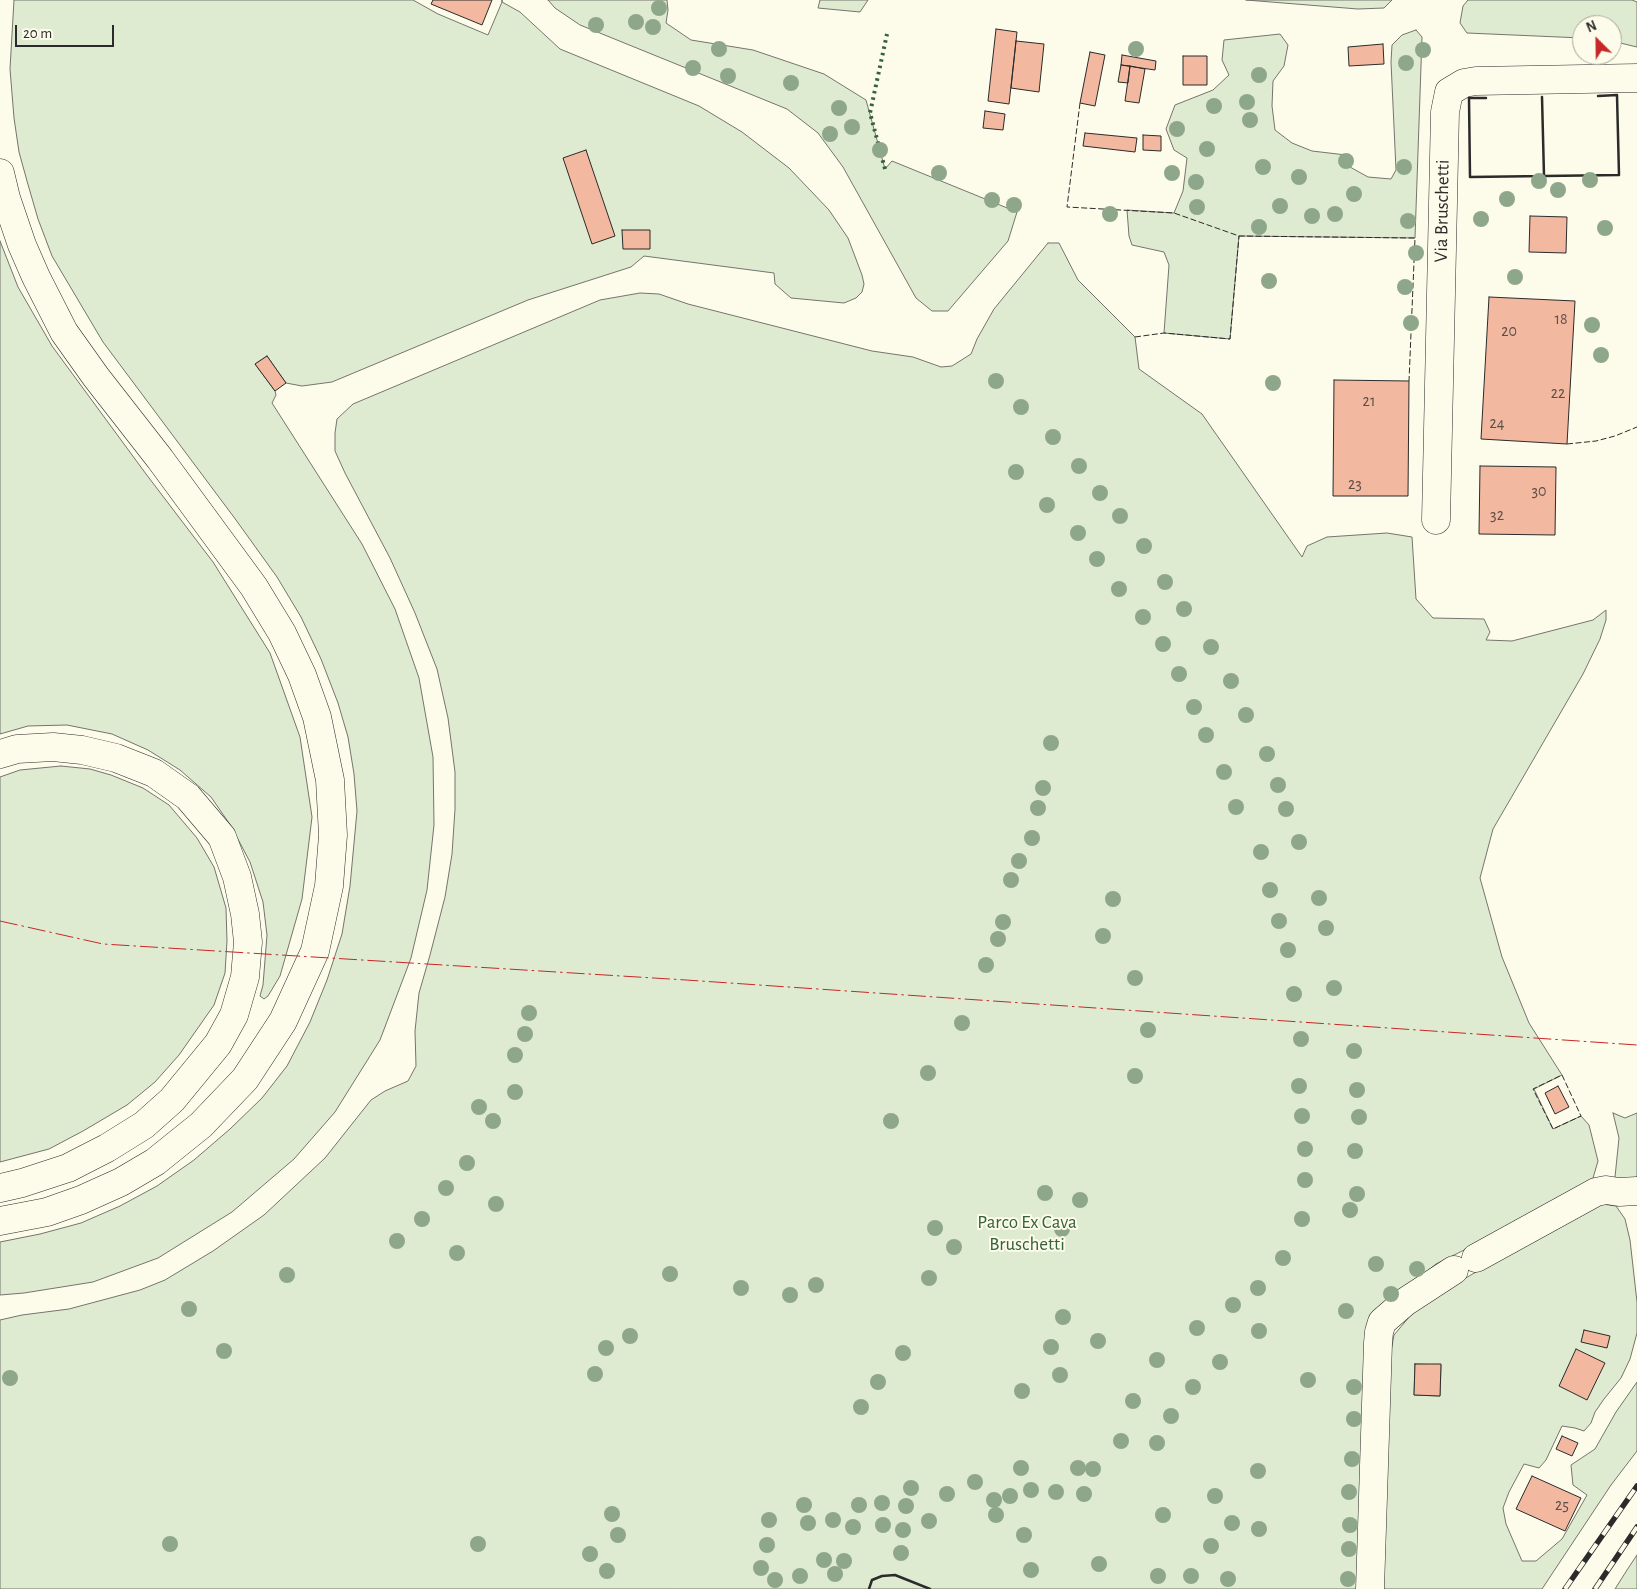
<!DOCTYPE html>
<style>
body{margin:0}
#map{position:relative;width:1637px;height:1589px;overflow:hidden;background:#fdfbea;font-family:"Alegreya Sans",sans-serif}
canvas{display:block}
.north{position:absolute;left:1572px;top:15px;width:50px;height:50px;box-sizing:border-box;background:#fdfbea;border:1px solid #a9a89e;border-radius:50%;rotate:337deg;font-size:14px;font-weight:700;line-height:20px;text-align:center;color:#2b2b2b}
.north::after{content:'';display:block;margin:auto;width:18px;height:22px;background:#c62828;clip-path:polygon(50% 0,100% 100%,50% 72%,0 100%)}
.scale{position:absolute;left:15px;top:25px;width:99px;height:22px;box-sizing:border-box;border:2px solid #2b2b2b;border-top:0;padding-left:6px;font-size:15px;line-height:18px;white-space:nowrap;color:#2b2b2b;-webkit-text-stroke:4px #fdfbea;paint-order:stroke}
</style>
<div id="map">
<canvas width="1637" height="1589"></canvas>
<div class="north">N</div>
<div class="scale">20 m</div>
</div>
<script>
const ctx = document.querySelector('canvas').getContext('2d');
ctx.lineJoin = 'round';
function fillPath(path, color) {
  ctx.fillStyle = color;
  ctx.fill(path, 'evenodd');
}
function poly(rows) {
  const path = new Path2D();
  for (const r of rows) {
    path.moveTo(r[0], r[1]);
    for (let i = 2; i < r.length; i += 2) path.lineTo(r[i], r[i + 1]);
  }
  return path;
}
function stroke(path, color, width, dash) {
  ctx.strokeStyle = color;
  ctx.lineWidth = width;
  ctx.lineCap = dash ? 'butt' : 'round';
  ctx.setLineDash(dash || []);
  ctx.stroke(path);
}
function label(font, color, halo, rows, align = 'center') {
  ctx.font = font + ' "Alegreya Sans",sans-serif';
  ctx.lineWidth = 4;
  ctx.setLineDash([]);
  ctx.textBaseline = 'middle';
  ctx.strokeStyle = halo;
  ctx.fillStyle = color;
  for (const [text, x, y, turn = 0] of rows) {
    ctx.save();
    ctx.translate(x, y);
    ctx.rotate((+turn || 0) * Math.PI / 180);
    ctx.textAlign = isNaN(turn) ? turn : align;
    if (halo) ctx.strokeText(text, 0, 0);
    ctx.fillText(text, 0, 0);
    ctx.restore();
  }
}
const green = poly([
 [14,0,413,0,438,14,488,35,502,2,520,12,560,49,699,106,742,132,789,168,829,210,848,238,862,275,864,284,862,292,856,298,844,303,791,298,775,284,774,273,644,256,631,267,528,300,332,382,302,386,286,383,267,356,255,364,275,391,276,395,272,403,362,544,395,609,419,678,433,757,434,825,427,890,411,958,380,1040,335,1112,294,1159,232,1212,158,1258,93,1282,24,1293,0,1295,0,1242,40,1234,81,1223,120,1206,157,1186,194,1160,230,1129,262,1098,287,1066,310,1022,327,980,342,934,350,886,357,811,354,774,348,737,338,703,321,659,301,617,277,577,236,520,103,342,52,256,38,219,27,181,19,152,14,118,10,69,14,0],
 [548,0,667,0,668,10,666,23,691,40,753,50,824,74,866,100,885,169,892,161,1017,212,1008,241,948,311,932,311,916,298,843,167,818,133,787,109,580,25,555,8,548,0],
 [820,0,868,0,860,12,818,8,820,0],
 [1246,0,1392,0,1384,8,1358,9,1246,0],
 [1468,0,1632,0,1637,2,1637,47,1612,41,1612,25,1582,25,1582,38,1467,33,1460,23,1463,6,1468,0],
 [1416,30,1422,37,1415,238,1239,236,1230,339,1164,333,1169,265,1164,252,1132,245,1129,236,1127,210,1174,213,1183,191,1187,158,1174,150,1166,129,1175,105,1213,90,1229,75,1222,60,1224,40,1280,34,1288,45,1284,66,1273,81,1272,106,1275,130,1292,143,1312,151,1346,155,1350,167,1368,177,1391,179,1396,170,1391,62,1392,45,1402,35,1416,30],
 [0,241,18,287,52,346,146,474,213,562,270,653,300,737,312,817,302,899,280,976,268,996,264,999,260,996,263,985,267,935,263,902,250,862,231,826,211,797,180,770,148,750,112,734,67,725,28,726,0,734,0,241],
 [1048,243,1059,243,1078,280,1135,337,1139,369,1202,414,1302,557,1307,546,1327,537,1387,533,1412,537,1416,599,1433,618,1484,619,1490,632,1486,640,1512,641,1593,620,1606,610,1606,620,1600,639,1583,674,1493,829,1480,878,1502,957,1529,1023,1562,1075,1534,1089,1553,1129,1581,1116,1589,1125,1598,1161,1593,1178,1567,1199,1436,1264,1386,1304,1359,1589,0,1589,0,1320,22,1315,69,1309,140,1290,165,1280,213,1251,264,1215,325,1158,371,1100,385,1091,408,1081,416,1066,415,1031,419,993,430,955,445,897,452,854,455,809,455,772,448,718,437,669,415,613,390,558,345,473,335,451,335,433,337,419,353,404,600,300,640,293,659,294,688,304,872,351,913,357,941,367,952,366,971,354,977,339,994,309,1048,243],
 [61,766,90,769,111,775,143,788,169,805,197,838,214,867,226,908,227,941,225,973,214,1005,179,1055,155,1082,127,1105,83,1131,49,1149,0,1162,0,777,20,770,61,766],
 [1613,1113,1625,1118,1637,1113,1637,1181,1619,1185,1615,1177,1619,1138,1613,1113],
 [1602,1204,1616,1206,1625,1219,1630,1240,1637,1302,1637,1333,1630,1359,1621,1378,1604,1399,1595,1412,1591,1423,1584,1431,1575,1428,1562,1426,1546,1460,1539,1468,1524,1464,1509,1492,1503,1508,1506,1524,1522,1561,1536,1561,1562,1539,1587,1495,1573,1485,1571,1465,1595,1449,1616,1412,1637,1382,1637,1451,1611,1485,1542,1589,1383,1589,1391,1351,1394,1335,1415,1310,1432,1298,1552,1227,1602,1204],
 [1415,1364,1441,1365,1440,1396,1414,1395,1415,1364],
 [1637,1555,1637,1589,1615,1589,1627,1570,1637,1555]
]);
fillPath(green, '#deebd1');
stroke(green, '#74746e', 1);
const building = poly([
 [433,0,492,0,482,25,431,4,433,0],
 [996,29,1017,32,1009,104,988,101,996,29],
 [1016,41,1044,44,1039,92,1011,88,1016,41],
 [1383,44,1384,64,1349,66,1348,47,1383,44],
 [1090,52,1105,55,1095,106,1080,103,1090,52],
 [1122,55,1156,61,1155,70,1121,65,1122,55],
 [1183,56,1207,56,1207,85,1183,85,1183,56],
 [1121,65,1130,66,1128,83,1118,82,1121,65],
 [1130,66,1145,69,1139,103,1125,101,1130,66],
 [985,111,1005,114,1003,130,983,128,985,111],
 [1085,133,1137,138,1135,152,1083,146,1085,133],
 [1143,135,1161,136,1161,151,1143,150,1143,135],
 [586,150,615,236,592,244,563,158,586,150],
 [1530,216,1567,217,1566,253,1529,252,1530,216],
 [622,230,650,230,650,249,623,249,622,230],
 [1489,297,1575,301,1567,444,1481,439,1489,297],
 [267,356,286,383,275,391,255,364,267,356],
 [1334,380,1409,381,1408,496,1333,496,1334,380],
 [1480,466,1556,467,1555,535,1479,534,1480,466],
 [1558,1086,1569,1107,1555,1114,1545,1093,1558,1086],
 [1584,1330,1610,1336,1607,1348,1581,1342,1584,1330],
 [1576,1349,1605,1363,1587,1400,1559,1386,1576,1349],
 [1415,1364,1441,1364,1440,1396,1414,1395,1415,1364],
 [1562,1436,1578,1443,1572,1456,1556,1449,1562,1436],
 [1532,1476,1581,1498,1565,1531,1516,1509,1532,1476]
]);
fillPath(building, '#f2b8a0');
stroke(building, '#2b2b2b', 1);
const minor = poly([
 [1436,520,1445,112,1449,92,1464,83,1476,81,1637,78],
 [1476,1258,1596,1192,1606,1190,1619,1192,1637,1191],
 [1370,1589,1378,1343,1379,1332,1382,1322,1405,1302,1454,1270]
]);
const highway = poly([
 [0,173,6,198,22,245,36,277,64,332,96,377,160,459,254,587,282,633,302,675,317,717,330,780,333,835,329,886,315,951,283,1021,245,1079,201,1125,155,1162,121,1182,81,1200,47,1212,0,1221],
 [0,754,17,749,53,747,82,750,116,758,154,773,188,797,222,837,237,877,245,914,248,942,245,977,234,1015,218,1044,172,1100,144,1125,107,1148,68,1168,22,1183,0,1188]
]);
stroke(minor, '#2b2b2b', 29);
stroke(highway, '#2b2b2b', 29);
stroke(minor, '#fdfbea', 28);
stroke(highway, '#fdfbea', 28);
const rail = poly([
 [1565,1589,1637,1486],
 [1595,1589,1637,1527]
]);
stroke(rail, '#2b2b2b', 5.5);
stroke(rail, '#fdfbea', 4, [11]);
stroke(poly([
 [885,169,870,113,887,34]
]), '#34623c', 4, [2.5, 4]);
stroke(poly([
 [502,2,502,0],
 [1080,103,1067,207,1174,213,1239,236,1415,238,1409,381],
 [1135,337,1164,333,1230,339,1239,236],
 [1567,444,1596,441,1615,436,1637,427],
 [1562,1075,1581,1116,1553,1129,1533,1089,1562,1075]
]), '#2b2b2b', 1, [6, 2.5]);
stroke(poly([
 [1542,97,1544,176],
 [1486,98,1469,98,1470,177,1619,175,1617,95,1598,96],
 [869,1589,872,1580,882,1576,895,1575,930,1589]
]), '#2b2b2b', 2.5);
stroke(poly([
 [0,921,103,944,686,980,1637,1045]
]), '#c62828', 1, [18, 4, 2.5, 4]);
ctx.fillStyle = '#8ea78a';
for (const [x, y] of [
 [659,8],
 [636,22],
 [596,25],
 [653,27],
 [719,49],
 [1136,49],
 [1423,50],
 [1406,63],
 [693,68],
 [1259,75],
 [728,76],
 [791,83],
 [1247,102],
 [1214,106],
 [839,108],
 [1250,120],
 [852,127],
 [1177,129],
 [830,134],
 [1207,149],
 [880,150],
 [1346,161],
 [1263,167],
 [1404,167],
 [939,173],
 [1172,173],
 [1299,177],
 [1590,180],
 [1539,181],
 [1196,182],
 [1558,190],
 [1354,194],
 [1507,199],
 [992,200],
 [1014,205],
 [1280,206],
 [1197,207],
 [1110,214],
 [1335,214],
 [1312,216],
 [1481,219],
 [1408,221],
 [1259,227],
 [1605,228],
 [1416,253],
 [1515,277],
 [1269,281],
 [1405,287],
 [1411,323],
 [1592,325],
 [1601,355],
 [996,381],
 [1273,383],
 [1021,407],
 [1053,437],
 [1079,466],
 [1016,472],
 [1100,493],
 [1047,505],
 [1120,516],
 [1078,533],
 [1144,546],
 [1097,559],
 [1165,582],
 [1119,589],
 [1184,609],
 [1143,617],
 [1163,644],
 [1211,647],
 [1179,674],
 [1231,681],
 [1194,707],
 [1246,715],
 [1206,735],
 [1051,743],
 [1267,754],
 [1224,772],
 [1278,785],
 [1043,788],
 [1236,807],
 [1038,808],
 [1286,809],
 [1032,838],
 [1299,842],
 [1261,852],
 [1019,861],
 [1011,880],
 [1270,890],
 [1319,898],
 [1113,899],
 [1279,921],
 [1003,922],
 [1326,928],
 [1103,936],
 [998,939],
 [1288,950],
 [986,965],
 [1135,978],
 [1334,988],
 [1294,994],
 [529,1013],
 [962,1023],
 [1148,1030],
 [525,1034],
 [1301,1039],
 [1354,1051],
 [515,1055],
 [928,1073],
 [1135,1076],
 [1299,1086],
 [1357,1090],
 [515,1092],
 [479,1107],
 [1302,1116],
 [1359,1117],
 [493,1121],
 [891,1121],
 [1305,1149],
 [1355,1151],
 [467,1163],
 [1305,1180],
 [446,1188],
 [1045,1193],
 [1357,1194],
 [1080,1200],
 [496,1204],
 [1350,1210],
 [422,1219],
 [1302,1219],
 [935,1228],
 [1062,1229],
 [397,1241],
 [954,1247],
 [457,1253],
 [1283,1258],
 [1376,1264],
 [1417,1269],
 [670,1274],
 [287,1275],
 [929,1278],
 [816,1285],
 [741,1288],
 [1258,1288],
 [1391,1294],
 [790,1295],
 [1233,1305],
 [189,1309],
 [1346,1311],
 [1063,1317],
 [1197,1328],
 [1259,1331],
 [630,1336],
 [1098,1341],
 [1051,1347],
 [606,1348],
 [224,1351],
 [903,1353],
 [1157,1360],
 [1220,1362],
 [595,1374],
 [1060,1375],
 [10,1378],
 [1308,1380],
 [878,1382],
 [1193,1387],
 [1354,1387],
 [1022,1391],
 [1133,1401],
 [861,1407],
 [1171,1416],
 [1354,1419],
 [1121,1441],
 [1157,1443],
 [1352,1459],
 [1021,1468],
 [1078,1468],
 [1093,1469],
 [1258,1471],
 [975,1482],
 [911,1488],
 [1031,1490],
 [1056,1492],
 [1349,1492],
 [947,1494],
 [1084,1494],
 [1010,1496],
 [1215,1496],
 [994,1500],
 [882,1503],
 [804,1505],
 [859,1505],
 [906,1506],
 [612,1514],
 [996,1515],
 [1163,1515],
 [769,1520],
 [833,1520],
 [929,1521],
 [808,1523],
 [1232,1523],
 [883,1525],
 [1350,1525],
 [853,1527],
 [1259,1529],
 [903,1530],
 [618,1535],
 [1024,1535],
 [170,1544],
 [478,1544],
 [767,1545],
 [1211,1546],
 [1349,1549],
 [901,1553],
 [590,1554],
 [824,1560],
 [844,1561],
 [1099,1564],
 [761,1568],
 [1031,1570],
 [607,1571],
 [835,1574],
 [800,1576],
 [1158,1576],
 [1191,1576],
 [1228,1579],
 [1348,1579],
 [775,1580]
]) {
  ctx.beginPath();
  ctx.arc(x, y, 8, 0, 2 * Math.PI);
  ctx.fill();
}
label('16px', '#5d4e48', null, [
 ["18",1561,319],
 ["20",1509,331],
 ["22",1558,393],
 ["21",1369,401],
 ["24",1497,423],
 ["23",1355,484],
 ["30",1539,491],
 ["32",1497,515],
 ["25",1562,1505]
]);
label('19px', '#2b2b2b', '#fdfbea', [
 ["Via Bruschetti",1442,211,-89]
]);
label('19px', '#34623c', '#fdfbea', [
 ["Parco Ex Cava",1027,1222],
 ["Bruschetti",1027,1244]
]);
</script>
